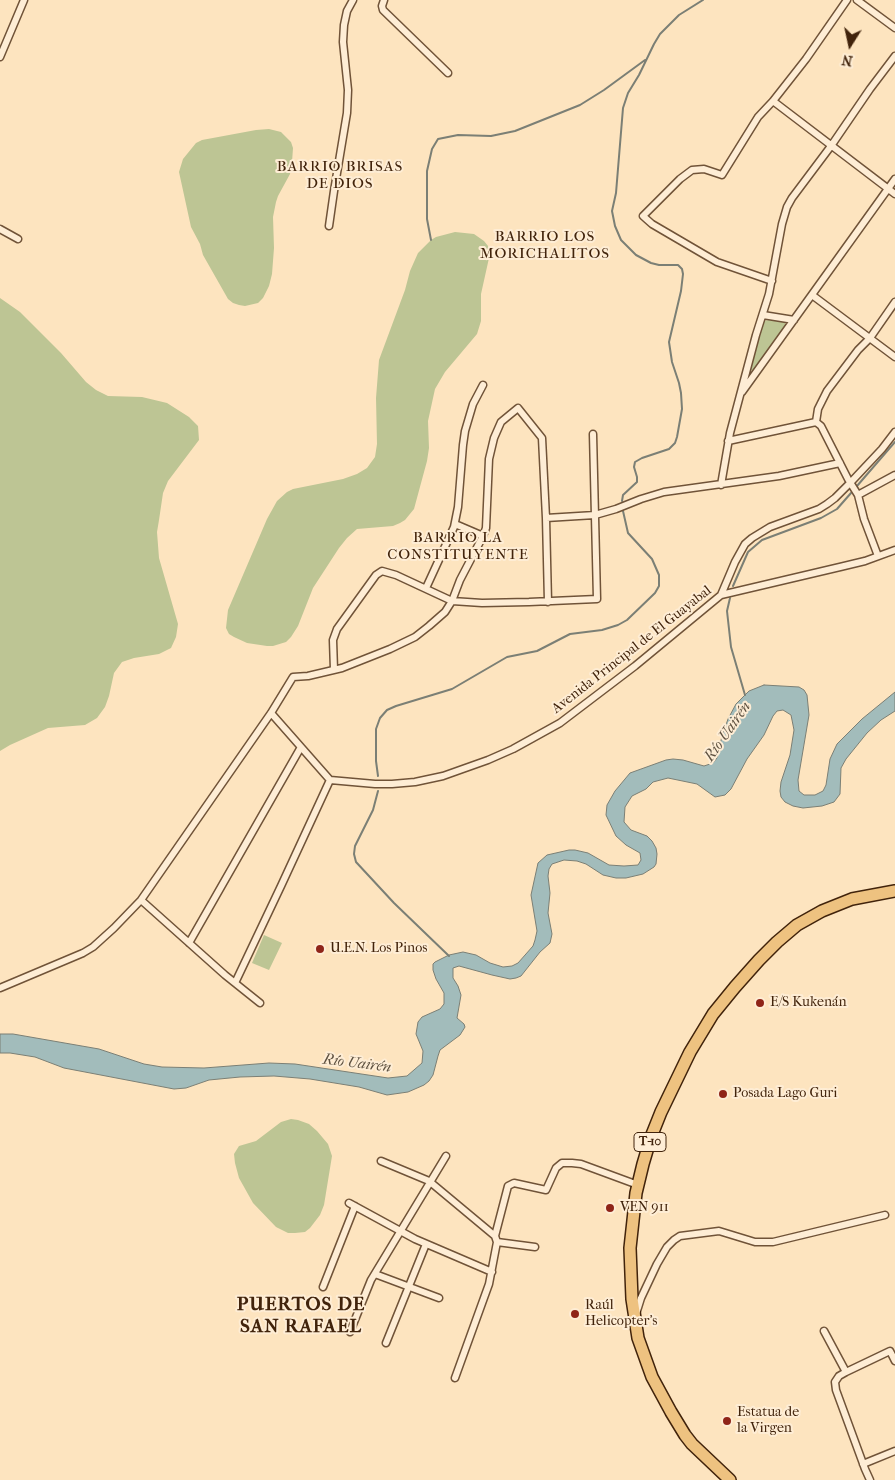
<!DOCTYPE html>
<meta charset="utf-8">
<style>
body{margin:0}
#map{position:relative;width:895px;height:1480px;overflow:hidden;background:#fde4bf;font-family:"IM FELL French Canon",serif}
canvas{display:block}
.north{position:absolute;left:825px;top:20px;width:50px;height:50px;-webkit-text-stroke:4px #feedd5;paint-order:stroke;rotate:190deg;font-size:14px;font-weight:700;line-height:20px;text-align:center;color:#41230b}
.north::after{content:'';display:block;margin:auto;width:18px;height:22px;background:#41230b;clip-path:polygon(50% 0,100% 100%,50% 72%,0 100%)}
</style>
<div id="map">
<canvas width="895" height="1480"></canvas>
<div class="north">N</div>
</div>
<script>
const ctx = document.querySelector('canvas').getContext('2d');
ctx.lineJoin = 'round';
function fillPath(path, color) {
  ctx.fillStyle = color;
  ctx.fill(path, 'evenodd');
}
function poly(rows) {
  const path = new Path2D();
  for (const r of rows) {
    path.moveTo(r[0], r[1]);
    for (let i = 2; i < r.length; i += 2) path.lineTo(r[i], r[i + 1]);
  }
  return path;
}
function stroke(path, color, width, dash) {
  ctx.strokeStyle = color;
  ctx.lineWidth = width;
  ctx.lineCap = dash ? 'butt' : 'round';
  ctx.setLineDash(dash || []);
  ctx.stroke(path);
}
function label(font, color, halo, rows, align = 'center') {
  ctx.font = font + ' "IM FELL French Canon",serif';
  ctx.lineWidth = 4;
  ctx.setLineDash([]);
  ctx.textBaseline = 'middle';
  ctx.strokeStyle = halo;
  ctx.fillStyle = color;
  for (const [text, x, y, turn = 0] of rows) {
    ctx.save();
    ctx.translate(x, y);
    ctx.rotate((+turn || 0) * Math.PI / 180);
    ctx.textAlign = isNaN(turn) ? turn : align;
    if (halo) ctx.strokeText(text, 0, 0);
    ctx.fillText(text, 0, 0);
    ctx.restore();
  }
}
fillPath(poly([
 [269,129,281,132,291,142,293,148,292,162,290,174,278,196,276,202,273,217,274,248,272,274,269,286,263,298,258,303,245,306,239,305,233,303,228,299,203,255,200,244,191,227,179,172,183,159,196,143,202,140,256,130],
 [455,232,474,234,484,241,488,246,489,258,481,294,481,321,477,334,445,372,435,389,428,421,429,448,427,461,414,509,405,520,400,523,393,526,357,529,347,538,339,548,313,588,298,626,291,637,286,642,273,646,267,646,247,643,234,637,229,634,226,628,228,610,267,519,277,501,287,492,293,489,343,479,357,474,367,468,375,457,377,444,376,398,379,360,405,290,410,271,418,253,431,240,436,237],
 [0,298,20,312,61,353,86,382,96,390,108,396,142,397,167,403,189,417,198,426,199,440,168,481,163,493,159,520,157,532,159,558,178,624,176,637,171,648,159,654,134,658,122,662,114,673,109,696,105,707,97,718,85,725,48,728,10,745,0,751],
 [769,320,785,322,785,327,754,371,752,371,750,369,753,356,763,321],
 [264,935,282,943,269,970,252,963],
 [291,1119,298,1120,309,1124,317,1131,328,1144,332,1156,324,1205,320,1215,310,1228,305,1232,295,1233,288,1233,276,1227,253,1203,239,1178,235,1163,234,1154,239,1146,256,1141,281,1122]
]), '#bdc594');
const water = poly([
 [764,685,799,687,804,690,807,695,809,715,798,780,799,791,804,795,815,795,823,791,826,785,830,759,837,744,862,719,895,692,895,711,881,720,867,733,846,759,841,768,840,794,834,802,822,806,803,808,793,806,785,802,781,797,780,791,781,782,790,755,794,730,791,715,783,710,777,711,773,716,764,735,747,759,731,789,725,795,715,797,697,784,668,778,653,782,646,789,632,796,625,807,624,822,631,830,647,836,652,841,656,848,657,854,656,864,654,867,643,874,626,878,616,878,603,875,586,864,577,861,564,860,552,864,549,869,548,876,550,893,548,913,552,934,550,943,540,952,521,976,516,978,510,979,492,975,459,966,453,968,453,978,458,986,461,995,457,1018,464,1024,465,1027,460,1035,440,1050,438,1056,433,1075,429,1081,424,1085,408,1092,387,1095,359,1087,310,1079,274,1076,240,1077,209,1080,186,1088,174,1089,64,1068,35,1057,10,1053,0,1053,0,1034,13,1034,99,1049,144,1064,162,1067,204,1068,269,1063,295,1064,388,1078,407,1076,422,1063,423,1051,416,1034,418,1022,422,1017,440,1009,444,1004,444,993,436,979,433,970,433,964,435,962,449,955,463,952,476,955,490,963,503,967,512,966,518,963,533,946,535,940,537,931,531,895,538,863,547,855,569,850,575,850,588,853,609,865,624,866,638,865,641,860,640,853,626,845,616,836,606,815,607,805,615,791,630,773,666,760,673,759,683,760,704,766,713,763,717,758,722,736,728,719,736,704,749,691,764,685]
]);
fillPath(water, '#a2bcbb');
stroke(water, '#7b7f75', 1);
stroke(poly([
 [431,240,427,219,427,171,432,149,438,139,458,135,491,136,515,131,580,105,604,90,645,60],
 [857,486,895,442],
 [622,501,623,495,637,482,637,477,634,467,635,462,642,458,669,449,675,443,677,437,682,409,681,393,679,383,672,362,669,342,681,291,683,274,682,269,678,265,659,265,651,263,636,255,621,240,615,226,612,211,616,193,623,108,628,93,639,75,654,44,660,34,679,15,703,0],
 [733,586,748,552,762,540,821,518,837,509,851,493],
 [730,598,727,611,731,647,745,695],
 [378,776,376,761,376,729,380,718,387,710,396,706,452,689,507,657,537,651,570,634,602,630,618,625,627,620,655,593,659,586,659,575,652,559,628,533,623,511],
 [378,791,373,810,355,846,354,854,356,862,394,903,449,956]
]), '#7b7f75', 2);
const street = poly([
 [384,0,382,6,383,10,448,73],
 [857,0,895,28],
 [0,57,24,0],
 [773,101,895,194],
 [329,226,334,191,347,113,348,90,343,42,344,25,347,11,353,0],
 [0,229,18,239],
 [772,281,717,262,652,224,643,216,680,179,692,170,704,169,722,175,758,117,773,101,806,59,847,0],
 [812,295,895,357],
 [763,315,794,320],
 [742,392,895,179],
 [816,422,821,426,848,479,858,495,864,519,878,556],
 [816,422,818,409,827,391,858,350,870,338,895,302],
 [728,441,816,422],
 [721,485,730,433,756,335,769,294,782,224,787,207,792,198,831,146,870,89,895,56],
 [858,495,895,475],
 [546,518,595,515,616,509,641,499,664,492,779,476,840,463],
 [455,524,483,536],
 [426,588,454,527,458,507,463,445,465,431,473,404,483,385],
 [721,595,735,562,745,544,752,538,770,527,819,509,827,504,835,498,851,482,882,449,895,432],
 [334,670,333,640,337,629,376,575,382,571,396,575,452,601,482,603,529,602,597,599,593,434],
 [271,713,330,780,375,784,392,784,415,782,443,776,488,760,513,749,560,723,635,666,721,595,840,567,865,561,895,550],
 [141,900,225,975,260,1003],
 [189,943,301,747],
 [235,983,281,886,330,780],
 [0,988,83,953,93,947,114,928,141,900,271,713,293,677,308,676,342,668,390,649,415,637,429,626,445,612,452,601,460,580,483,536,486,528,489,459,494,438,501,422,518,408,542,438,546,518,548,602],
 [381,1161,429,1181,495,1236,497,1242,489,1284,455,1378],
 [349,1203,415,1239,492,1272],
 [495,1236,508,1186,514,1183,546,1190,556,1168,562,1163,572,1163,581,1164,638,1185],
 [497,1242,535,1247],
 [375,1274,439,1298],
 [323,1287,355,1206],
 [636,1314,641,1298,657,1264,667,1247,674,1240,680,1236,719,1231,755,1242,773,1242,885,1215],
 [824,1331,846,1372],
 [350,1332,371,1280,446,1156],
 [386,1343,426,1244],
 [863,1464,895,1451],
 [870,1480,865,1469,836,1390,835,1382,839,1376,846,1372,890,1351,895,1361]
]);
const highway = poly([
 [730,1480,692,1444,685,1435,671,1412,652,1377,638,1338,632,1299,630,1248,636,1193,643,1164,651,1137,661,1112,690,1052,713,1014,735,987,759,960,777,942,797,925,822,911,852,899,895,891]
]);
stroke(street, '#705338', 9);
stroke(highway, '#41230b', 14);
stroke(street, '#feedd5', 6);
stroke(highway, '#eec280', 11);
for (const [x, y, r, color] of [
 [320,949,5,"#8f2418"],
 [760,1003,5,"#8f2418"],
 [723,1094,5,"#8f2418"],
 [610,1208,5,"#8f2418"],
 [575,1314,5,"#8f2418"],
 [727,1421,5,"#8f2418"]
]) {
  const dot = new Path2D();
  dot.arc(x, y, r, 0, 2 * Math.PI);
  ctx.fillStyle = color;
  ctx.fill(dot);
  stroke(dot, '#feedd5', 2);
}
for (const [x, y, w] of [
 [650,1142,32]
]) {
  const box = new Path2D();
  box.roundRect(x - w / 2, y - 9.5, w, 19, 4);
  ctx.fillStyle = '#feedd5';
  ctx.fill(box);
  stroke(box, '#41230b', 1);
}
label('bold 12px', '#41230b', null, [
 ["T-10",650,1142]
]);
label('14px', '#41230b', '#feedd5', [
 ["Avenida Principal de El Guayabal",632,650,-38]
]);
label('14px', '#41230b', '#feedd5', [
 ["U.E.N. Los Pinos",330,949],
 ["E/S Kukenán",770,1003],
 ["Posada Lago Guri",733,1094],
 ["VEN 911",620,1208],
 ["Raúl",585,1306],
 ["Helicopter's",585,1322],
 ["Estatua de",737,1413],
 ["la Virgen",737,1429]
], 'left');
ctx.letterSpacing = '1px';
label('15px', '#41230b', '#feedd5', [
 ["BARRIO BRISAS",340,167],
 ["DE DIOS",340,184],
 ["BARRIO LOS",545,237],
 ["MORICHALITOS",545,254],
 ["BARRIO LA",458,538],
 ["CONSTITUYENTE",458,555]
]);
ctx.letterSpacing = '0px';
label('italic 15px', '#5e5140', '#feedd5', [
 ["Río Uairén",728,732,-55],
 ["Río Uairén",357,1064,7]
]);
ctx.letterSpacing = '1px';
label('bold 19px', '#41230b', '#feedd5', [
 ["PUERTOS DE",301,1305],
 ["SAN RAFAEL",301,1327]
]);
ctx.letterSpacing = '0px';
</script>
